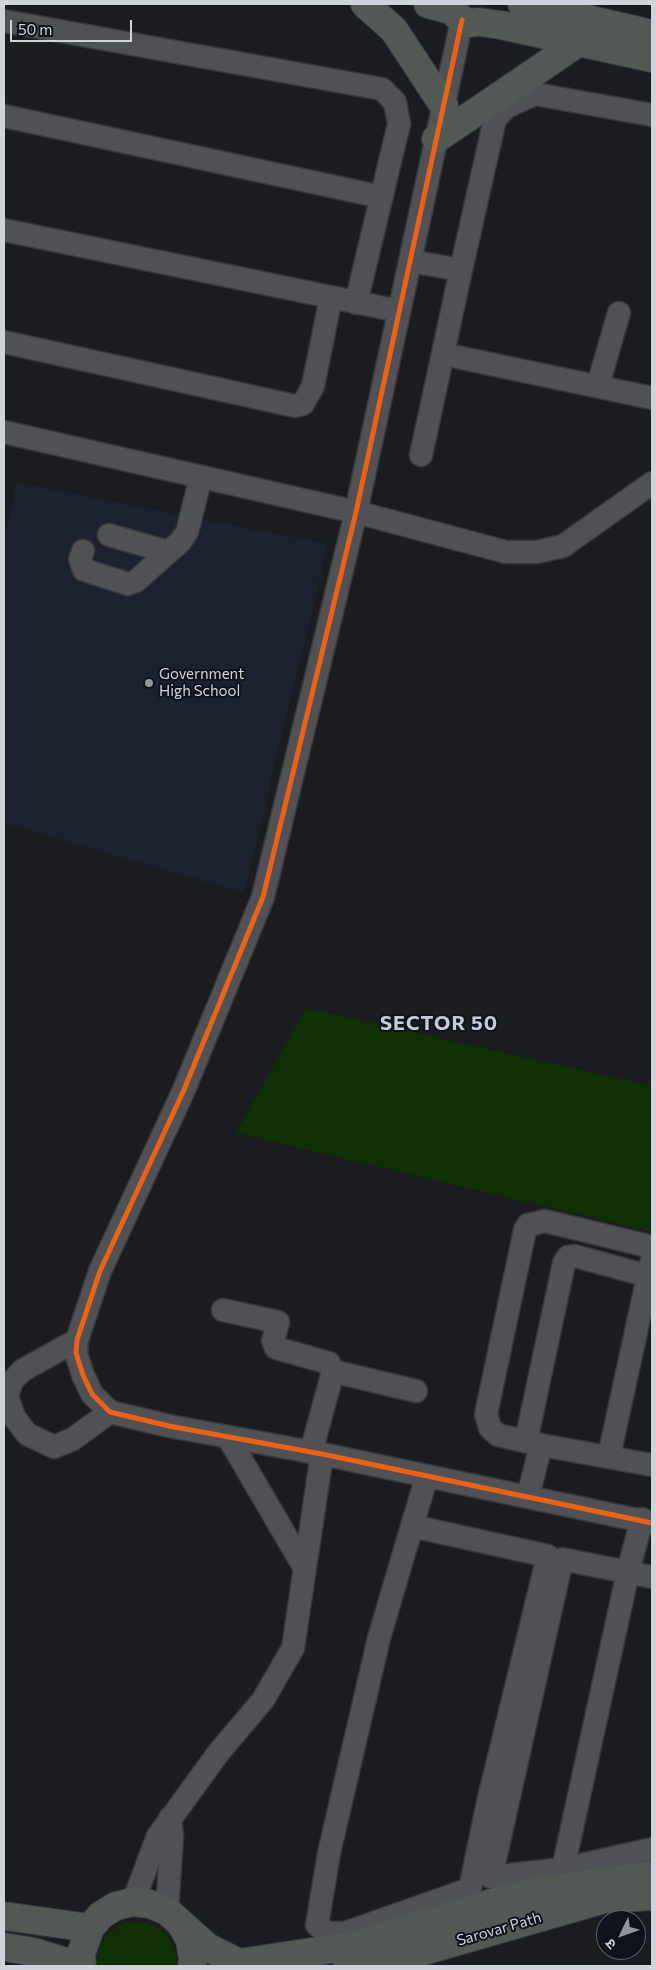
<!DOCTYPE html>
<meta charset="utf-8">
<style>
body{margin:0}
#map{position:relative;width:656px;height:1970px;overflow:hidden;background:#1a1c20;font-family:Commissioner,"Noto Sans Devanagari",sans-serif}
canvas{display:block}
.frame{position:absolute;inset:0;border:5px solid #d0d4da;pointer-events:none}
.north{position:absolute;left:596px;top:1910px;width:50px;height:50px;box-sizing:border-box;background:#0d121b;border:1px solid #5b6067;border-radius:50%;rotate:228deg;font-size:14px;font-weight:700;line-height:20px;text-align:center;color:#d0d4da}
.north::after{content:'';display:block;margin:auto;width:18px;height:22px;background:#909499;clip-path:polygon(50% 0,100% 100%,50% 72%,0 100%)}
.scale{position:absolute;left:10px;top:20px;width:122px;height:22px;box-sizing:border-box;border:2px solid #d0d4da;border-top:0;padding-left:6px;font-size:15px;line-height:18px;white-space:nowrap;color:#d0d4da;-webkit-text-stroke:4px #0d121b;paint-order:stroke}
</style>
<div id="map">
<canvas width="656" height="1970"></canvas>
<div class="frame"></div>
<div class="north">उ</div>
<div class="scale">50 m</div>
</div>
<script>
const ctx = document.querySelector('canvas').getContext('2d');
ctx.lineJoin = 'round';
function fillPath(path, color) {
  ctx.fillStyle = color;
  ctx.fill(path, 'evenodd');
}
function poly(rows) {
  const path = new Path2D();
  for (const r of rows) {
    path.moveTo(r[0], r[1]);
    for (let i = 2; i < r.length; i += 2) path.lineTo(r[i], r[i + 1]);
  }
  return path;
}
function stroke(path, color, width, dash) {
  ctx.strokeStyle = color;
  ctx.lineWidth = width;
  ctx.lineCap = dash ? 'butt' : 'round';
  ctx.setLineDash(dash || []);
  ctx.stroke(path);
}
function label(font, color, halo, rows, align = 'center') {
  ctx.font = font + ' Commissioner,sans-serif';
  ctx.lineWidth = 4;
  ctx.setLineDash([]);
  ctx.textBaseline = 'middle';
  ctx.strokeStyle = halo;
  ctx.fillStyle = color;
  for (const [text, x, y, turn = 0] of rows) {
    ctx.save();
    ctx.translate(x, y);
    ctx.rotate((+turn || 0) * Math.PI / 180);
    ctx.textAlign = isNaN(turn) ? turn : align;
    if (halo) ctx.strokeText(text, 0, 0);
    ctx.fillText(text, 0, 0);
    ctx.restore();
  }
}
fillPath(poly([
 [17,482,328,544,244,893,4,823,4,541]
]), '#1b212f');
fillPath(poly([
 [306,1008,652,1086,652,1232,236,1133],
 [133,1922,146,1923,158,1928,168,1937,175,1949,177,1966,97,1966,97,1956,101,1943,109,1933,120,1925]
]), '#0f3005');
const minor = poly([
 [462,20,356,512,263,897,183,1092,100,1271,77,1340,76,1353,83,1375,92,1394,110,1412,169,1426,322,1454,652,1523],
 [4,21,382,89,395,102,399,124,356,303],
 [4,116,382,197],
 [4,230,399,311],
 [410,261,461,270,421,455],
 [461,270,495,119,506,107,535,94,652,115],
 [4,342,295,406,303,404,313,386,331,297],
 [443,354,652,398],
 [598,385,619,313],
 [4,432,356,512,506,552,537,552,563,546,652,483],
 [109,535,168,552],
 [83,551,80,559,84,570,128,584,136,581,180,542,187,532,201,477],
 [223,1310,278,1322,273,1341,276,1348,329,1363,332,1371,331,1379,311,1452],
 [77,1340,23,1370,12,1381,7,1396,14,1417,27,1434,54,1447,73,1439,110,1412],
 [332,1371,416,1391],
 [228,1437,304,1567],
 [526,1441,564,1263,568,1257,575,1256,648,1276],
 [541,1445,498,1435,490,1428,486,1414,525,1230,528,1225,545,1221,652,1247],
 [609,1456,651,1263],
 [528,1496,541,1445,652,1465],
 [412,1526,548,1556,488,1802,470,1889,345,1933,327,1933,317,1925,329,1853,379,1638,412,1526,427,1476],
 [652,1577,562,1559,491,1877,563,1869,652,1849],
 [563,1869,628,1572,642,1519],
 [133,1902,158,1836,219,1752,263,1700,293,1648,322,1454],
 [167,1911,172,1836,170,1818]
]);
const major = poly([
 [365,4,394,30,444,106],
 [428,4,454,11],
 [452,4,457,16,467,23,479,22,501,25,652,58],
 [522,4,652,34],
 [436,139,579,42],
 [4,1916,90,1928],
 [181,1924,190,1940,193,1959,192,1966],
 [4,1947,34,1952,79,1966],
 [82,1966,81,1954,90,1928,101,1915,116,1906,133,1902,150,1904,167,1911,207,1947,239,1963,351,1946,521,1894,652,1875],
 [347,1966,420,1952,604,1899,652,1896]
]);
stroke(minor, '#36373c', 25);
stroke(major, '#36373c', 30);
stroke(minor, '#4f5154', 22);
stroke(major, '#525955', 28);
stroke(poly([
 [462,20,356,512,263,897,183,1092,100,1271,77,1340,76,1353,83,1375,92,1394,110,1412,169,1426,322,1454,652,1523]
]), '#ea6118', 5);
for (const [x, y, r, color] of [
 [149,683,5,"#909499"]
]) {
  const dot = new Path2D();
  dot.arc(x, y, r, 0, 2 * Math.PI);
  ctx.fillStyle = color;
  ctx.fill(dot);
  stroke(dot, '#0d121b', 2);
}
label('15px', '#d0d4da', '#0d121b', [
 ["Government",159,674],
 ["High School",159,691]
], 'left');
label('15px', '#d0d4da', '#0d121b', [
 ["Sarovar Path",499,1929,-16]
]);
ctx.letterSpacing = '1px';
label('bold 20px', '#c4cbd8', '#0d121b', [
 ["SECTOR 50",439,1023]
]);
ctx.letterSpacing = '0px';
</script>
